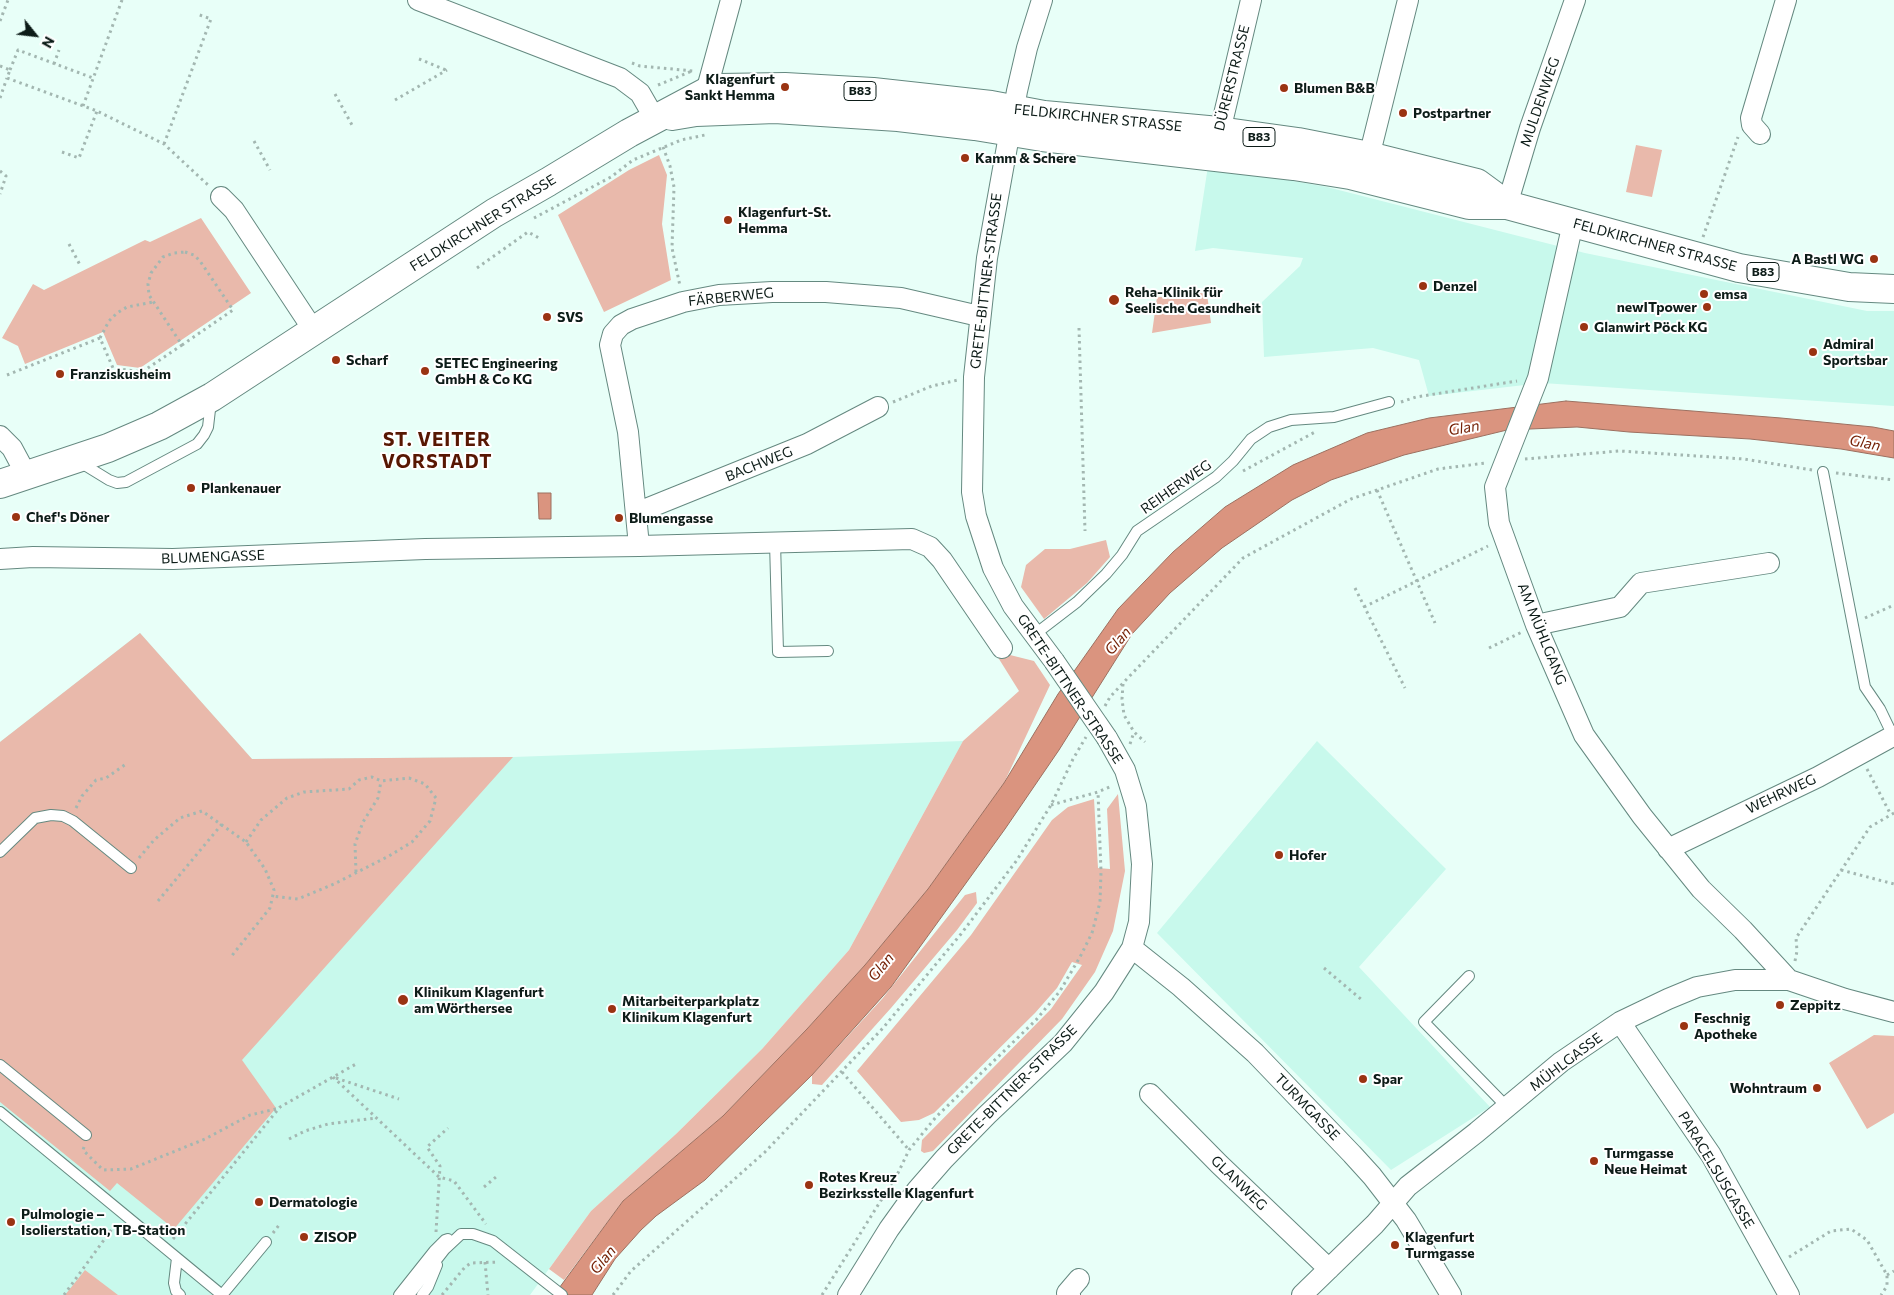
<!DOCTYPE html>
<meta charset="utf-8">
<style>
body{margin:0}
#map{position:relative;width:1894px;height:1295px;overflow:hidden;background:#e8fff8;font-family:Commissioner,sans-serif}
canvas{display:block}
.north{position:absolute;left:10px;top:10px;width:50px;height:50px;-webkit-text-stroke:4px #fff;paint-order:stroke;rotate:119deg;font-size:14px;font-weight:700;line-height:20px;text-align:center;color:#0d1c18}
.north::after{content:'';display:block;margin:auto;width:18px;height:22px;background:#0d1c18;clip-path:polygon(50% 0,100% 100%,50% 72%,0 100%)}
</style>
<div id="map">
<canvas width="1894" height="1295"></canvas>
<div class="north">N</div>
</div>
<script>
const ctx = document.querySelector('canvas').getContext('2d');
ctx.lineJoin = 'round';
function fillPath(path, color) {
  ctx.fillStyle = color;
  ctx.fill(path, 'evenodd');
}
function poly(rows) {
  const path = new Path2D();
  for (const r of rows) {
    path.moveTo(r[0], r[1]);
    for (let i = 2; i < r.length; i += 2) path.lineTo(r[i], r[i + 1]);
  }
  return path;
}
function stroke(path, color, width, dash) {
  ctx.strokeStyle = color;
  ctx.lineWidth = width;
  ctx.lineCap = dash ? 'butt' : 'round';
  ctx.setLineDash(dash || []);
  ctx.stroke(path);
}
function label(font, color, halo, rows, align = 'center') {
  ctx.font = font + ' Commissioner,sans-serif';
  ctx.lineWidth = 4;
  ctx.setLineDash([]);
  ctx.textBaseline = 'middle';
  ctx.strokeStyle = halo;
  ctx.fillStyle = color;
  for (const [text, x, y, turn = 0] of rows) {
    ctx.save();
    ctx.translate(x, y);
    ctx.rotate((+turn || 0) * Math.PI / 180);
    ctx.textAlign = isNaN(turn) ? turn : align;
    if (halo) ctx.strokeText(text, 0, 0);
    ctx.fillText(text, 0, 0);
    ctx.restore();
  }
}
fillPath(poly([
 [1208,166,1327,187,1585,253,1867,311,1894,311,1894,406,1542,383,1429,396,1419,360,1373,348,1264,357,1262,302,1300,266,1303,258,1213,248,1195,251],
 [140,633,252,759,513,757,963,741,849,950,762,1049,676,1134,591,1211,530,1295,0,1295,0,742],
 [1317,741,1446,869,1359,967,1490,1107,1391,1170,1157,933]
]), '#c8f9ec');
fillPath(poly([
 [1636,145,1662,150,1652,197,1626,192],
 [659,155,667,175,662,224,671,280,604,312,558,215,629,170],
 [201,218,251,293,140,368,117,365,103,332,25,364,18,346,2,338,33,284,44,290,145,240,150,242],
 [1175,289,1207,294,1211,323,1152,333,1157,297,1168,297],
 [1106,540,1110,557,1087,583,1044,619,1021,587,1026,565,1045,549,1070,549],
 [140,633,252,759,513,757,242,1060,276,1108,174,1229,117,1183,110,1191,0,1102,0,742],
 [994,651,1034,661,1050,685,1004,783,928,889,865,965,807,1029,723,1116,623,1201,564,1280,549,1269,591,1211,676,1134,762,1049,849,950,963,741,1019,691],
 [1118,794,1125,871,1113,931,1095,972,1062,1019,933,1151,924,1153,921,1151,922,1140,1051,1009,1082,965,1072,962,1057,988,1035,1013,934,1113,919,1120,901,1122,857,1071,971,935,1052,820,1068,807,1094,799,1098,868,1110,869,1107,809],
 [976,892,977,903,957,930,891,1008,822,1085,812,1084,812,1075,882,999,965,895],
 [1874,1035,1894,1036,1894,1113,1867,1129,1829,1063],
 [85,1270,118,1295,65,1295]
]), '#e9b9ab');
const water = poly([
 [1566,401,1781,418,1873,427,1894,431,1894,458,1841,449,1750,439,1629,432,1577,427,1507,430,1404,455,1331,480,1292,500,1222,548,1170,593,1132,634,1059,750,1005,829,891,987,812,1075,705,1180,656,1216,641,1230,615,1259,592,1295,554,1295,623,1201,723,1116,807,1029,865,965,928,889,1004,783,1058,694,1118,609,1173,552,1225,507,1293,465,1367,433,1429,418,1566,401],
 [538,493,551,493,551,519,539,519,538,493]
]);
fillPath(water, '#da947f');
stroke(water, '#9c7060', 1);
const service = poly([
 [78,461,109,480,117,483,126,482,197,444,204,435,208,427,211,401],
 [1823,472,1865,687,1880,709,1893,736,1894,736],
 [775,542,778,652,828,651],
 [1034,635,1077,602,1106,574,1122,555,1137,531,1216,477,1233,461,1251,439,1269,427,1291,420,1334,417,1389,402],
 [0,852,35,818,51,815,63,816,73,821,131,868],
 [1469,976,1424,1022,1507,1107],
 [0,1065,86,1135],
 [0,1112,222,1295],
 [177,1258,174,1283,176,1291,180,1295],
 [222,1295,266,1242],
 [399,1295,434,1251,445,1240,448,1239],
 [409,1295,445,1249,461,1234,473,1234,493,1241,562,1295],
 [422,1295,428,1287,437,1265]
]);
const minor = poly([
 [418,0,620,78,640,93,655,119],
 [1042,0,1027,48,1017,91,987,258,974,377,972,492,976,516,993,568,1013,606,1054,661],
 [701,101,706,92,731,0],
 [1760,134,1752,125,1751,118,1786,0],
 [1217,144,1251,0],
 [1366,169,1408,0],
 [221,197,234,210,314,331],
 [1507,205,1530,128,1575,0],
 [1573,223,1538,378,1495,487,1499,523,1536,625,1584,735,1642,816,1701,889,1743,930,1789,980],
 [0,436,12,448,27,476],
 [636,513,807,444,878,407],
 [639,546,628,432,610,345,613,334,621,325,632,319,683,302,719,295,772,292,826,292,901,298,979,316],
 [0,559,33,557,173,559,425,549,639,546,912,539,930,547,942,560,1002,648],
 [1536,625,1620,607,1641,583,1769,563],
 [1668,849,1818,777,1893,736],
 [1132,948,1181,987,1255,1053,1352,1154,1372,1176,1406,1220,1451,1295],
 [1620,1022,1711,1155,1789,1295],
 [1150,1094,1219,1164,1329,1269],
 [848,1295,889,1229,917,1190,944,1159,987,1115,1063,1043,1104,992,1132,948,1139,922,1142,864,1136,806,1125,770,1107,738],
 [1070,1295,1067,1293,1079,1279],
 [1302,1295,1375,1224,1408,1186,1477,1132,1561,1062,1620,1022,1668,999,1697,987,1735,980,1789,980,1845,999,1894,1012]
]);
const primary = poly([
 [672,116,696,112,775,109,898,117,975,126,1042,137,1294,166,1350,175,1469,205,1507,205,1739,268,1849,287,1894,289],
 [0,484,108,448,159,426,212,397,494,213,548,182,629,133,706,92,719,88,785,87,873,92,991,105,1044,115,1219,131,1298,142,1369,156,1477,183,1507,205]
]);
stroke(service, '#658980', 12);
stroke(minor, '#658980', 22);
stroke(primary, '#658980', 30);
stroke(poly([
 [0,21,8,0],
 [419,59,446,70],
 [632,63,640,66,693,71],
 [54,64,59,50],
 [0,66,10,70,7,78,97,111,164,144,208,185],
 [10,70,18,50,93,78],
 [658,85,692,71],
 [335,94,352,125],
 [0,98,7,78],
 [395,100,447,70],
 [83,106,122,0],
 [254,141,270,170],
 [164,144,211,19,197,14],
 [663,147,670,166,674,187,672,248,680,286],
 [62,152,79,158,97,111],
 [0,171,6,176,0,194],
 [534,218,611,177,633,160,681,140,705,135],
 [1703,237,1738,137],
 [69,244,81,267],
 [185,252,194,255,200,261,233,310,182,345,149,295,148,284,151,273,163,257,174,253,185,252],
 [477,268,528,232,539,238],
 [1079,328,1085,531],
 [100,338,109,321,117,313,127,307,153,302],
 [7,375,100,338,113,368,142,372,182,345],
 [893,402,932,386,958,380],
 [1401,402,1416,397,1517,381],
 [1525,459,1619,451,1744,459,1812,470],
 [1243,471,1315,432],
 [1836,473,1894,480],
 [1377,490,1435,623],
 [1355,588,1405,688],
 [1364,607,1488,546],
 [1865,618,1894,605],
 [1489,648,1522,632],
 [1123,684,1122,699,1124,715,1134,732,1145,742],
 [1105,706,1110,697,1123,683,1243,558,1351,499,1438,469,1486,463],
 [1130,744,1134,732],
 [1867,769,1891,815],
 [1051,805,1098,792,1112,786],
 [76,808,82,796,96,780,106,778,126,764],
 [246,842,261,820,287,798,304,792,349,789,359,780,372,777,381,781,409,778,425,784,436,798,430,821,412,842,389,856,334,884,298,899,272,896],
 [139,858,154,840,180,818,202,811,246,842,265,869,274,890,270,908,230,958],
 [1841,870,1894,884],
 [356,872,355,844,363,822,378,798,381,781],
 [158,901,222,824],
 [1795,961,1797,951,1796,938,1870,827,1894,813],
 [1324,968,1362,1000],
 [842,1072,909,1150],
 [333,1077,439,1177,454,1181,486,1224],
 [336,1078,399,1099],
 [289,1139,305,1131,328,1124,376,1118],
 [84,1147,83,1150,103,1170,131,1169,205,1139,250,1115,280,1108],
 [484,1187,496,1177],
 [436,1232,440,1166,427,1147,448,1128],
 [273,1233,279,1225],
 [173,1239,280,1107,356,1064],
 [1789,1257,1831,1231,1851,1229,1867,1240,1887,1275,1887,1286,1881,1295],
 [485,1262,488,1295],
 [1887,1275,1894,1271],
 [64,1295,117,1222],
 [442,1295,465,1267,471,1263,499,1262],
 [613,1295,631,1271,765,1152,883,1028,961,934,1017,860,1051,805,1073,759,1086,737],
 [822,1295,898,1173,909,1150,936,1117,1036,1020,1060,991,1080,957,1092,933,1100,902,1101,872,1098,792]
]), '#a3b7b1', 3, [2.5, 4]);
stroke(service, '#fff', 10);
stroke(minor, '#fff', 20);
stroke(primary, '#fff', 28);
const minorBridge = poly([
 [1054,661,1107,738]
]);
stroke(minorBridge, '#658980', 22, []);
stroke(minorBridge, '#fff', 20);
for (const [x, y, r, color] of [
 [785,87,5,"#9a3312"],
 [1284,88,5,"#9a3312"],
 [1403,113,5,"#9a3312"],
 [965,158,5,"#9a3312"],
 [728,220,5,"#9a3312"],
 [1874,259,5,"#9a3312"],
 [1423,286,5,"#9a3312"],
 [1704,294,5,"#9a3312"],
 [1114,300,6,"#9a3312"],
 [1707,307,5,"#9a3312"],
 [547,317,5,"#9a3312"],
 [1584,327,5,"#9a3312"],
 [1813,352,5,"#9a3312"],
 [336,360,5,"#9a3312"],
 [425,371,5,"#9a3312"],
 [60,374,5,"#9a3312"],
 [191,488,5,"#9a3312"],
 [16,517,5,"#9a3312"],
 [619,518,5,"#9a3312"],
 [1279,855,5,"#9a3312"],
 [403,1000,6,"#9a3312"],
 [1780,1005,5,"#9a3312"],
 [612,1009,5,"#9a3312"],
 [1684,1026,5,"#9a3312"],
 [1363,1079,5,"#9a3312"],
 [1817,1088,5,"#9a3312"],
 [1594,1161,5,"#9a3312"],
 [809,1185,5,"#9a3312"],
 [259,1202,5,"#9a3312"],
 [11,1222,5,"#9a3312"],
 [304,1237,5,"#9a3312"],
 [1395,1245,5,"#9a3312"]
]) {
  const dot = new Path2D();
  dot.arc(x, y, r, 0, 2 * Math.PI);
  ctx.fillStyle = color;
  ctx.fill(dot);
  stroke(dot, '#fff', 2);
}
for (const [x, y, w] of [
 [860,91,32],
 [1259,137,32],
 [1763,272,32]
]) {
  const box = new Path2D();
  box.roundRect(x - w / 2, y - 9.5, w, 19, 4);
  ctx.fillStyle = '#fff';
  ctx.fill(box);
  stroke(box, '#0d1c18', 1);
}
label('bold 12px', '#0d1c18', null, [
 ["B83",860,91],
 ["B83",1259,137],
 ["B83",1763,272]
]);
label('14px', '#0d1c18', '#fff', [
 ["DÜRERSTRASSE",1232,78,-76],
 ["MULDENWEG",1540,102,-71],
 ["FELDKIRCHNER STRASSE",1098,118,6],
 ["FELDKIRCHNER STRASSE",483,223,-32],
 ["FELDKIRCHNER STRASSE",1655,245,15],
 ["GRETE-BITTNER-STRASSE",986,281,-83],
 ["FÄRBERWEG",731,297,-6],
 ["BACHWEG",759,464,-22],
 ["REIHERWEG",1176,487,-35],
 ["BLUMENGASSE",213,557,-2],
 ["AM MÜHLGANG",1542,634,68],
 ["GRETE-BITTNER-STRASSE",1070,689,56],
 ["WEHRWEG",1781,794,-25],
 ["MÜHLGASSE",1566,1062,-37],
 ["GRETE-BITTNER-STRASSE",1012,1090,-45],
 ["TURMGASSE",1307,1107,46],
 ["PARACELSUSGASSE",1716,1170,59],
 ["GLANWEG",1239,1183,44]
]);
label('bold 14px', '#0d1c18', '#fff', [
 ["Klagenfurt",775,79,"right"],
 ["Sankt Hemma",775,95,"right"],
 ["Blumen B&B",1294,88],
 ["Postpartner",1413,113],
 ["Kamm & Schere",975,158],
 ["Klagenfurt-St.",738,212],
 ["Hemma",738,228],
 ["A Bastl WG",1864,259,"right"],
 ["Denzel",1433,286],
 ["Reha-Klinik für",1125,292],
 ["Seelische Gesundheit",1125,308],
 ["emsa",1714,294],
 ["newITpower",1697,307,"right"],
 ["SVS",557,317],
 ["Glanwirt Pöck KG",1594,327],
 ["Admiral",1823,344],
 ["Sportsbar",1823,360],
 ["Scharf",346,360],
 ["SETEC Engineering",435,363],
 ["GmbH & Co KG",435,379],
 ["Franziskusheim",70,374],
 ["Plankenauer",201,488],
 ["Chef's Döner",26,517],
 ["Blumengasse",629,518],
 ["Hofer",1289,855],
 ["Klinikum Klagenfurt",414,992],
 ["am Wörthersee",414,1008],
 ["Mitarbeiterparkplatz",622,1001],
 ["Klinikum Klagenfurt",622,1017],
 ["Zeppitz",1790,1005],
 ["Feschnig",1694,1018],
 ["Apotheke",1694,1034],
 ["Spar",1373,1079],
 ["Wohntraum",1807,1088,"right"],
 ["Turmgasse",1604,1153],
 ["Neue Heimat",1604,1169],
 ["Rotes Kreuz",819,1177],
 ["Bezirksstelle Klagenfurt",819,1193],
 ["Dermatologie",269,1202],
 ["Pulmologie –",21,1214],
 ["Isolierstation, TB-Station",21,1230],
 ["ZISOP",314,1237],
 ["Klagenfurt",1405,1237],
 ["Turmgasse",1405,1253]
], 'left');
label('italic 15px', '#752207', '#fff', [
 ["Glan",1464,428,-10],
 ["Glan",1865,443,11],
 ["Glan",1118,641,-49],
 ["Glan",881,967,-51],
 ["Glan",603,1260,-51]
]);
ctx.letterSpacing = '1px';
label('bold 19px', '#581703', '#fff', [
 ["ST. VEITER",437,440],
 ["VORSTADT",437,462]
]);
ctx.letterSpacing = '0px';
</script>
